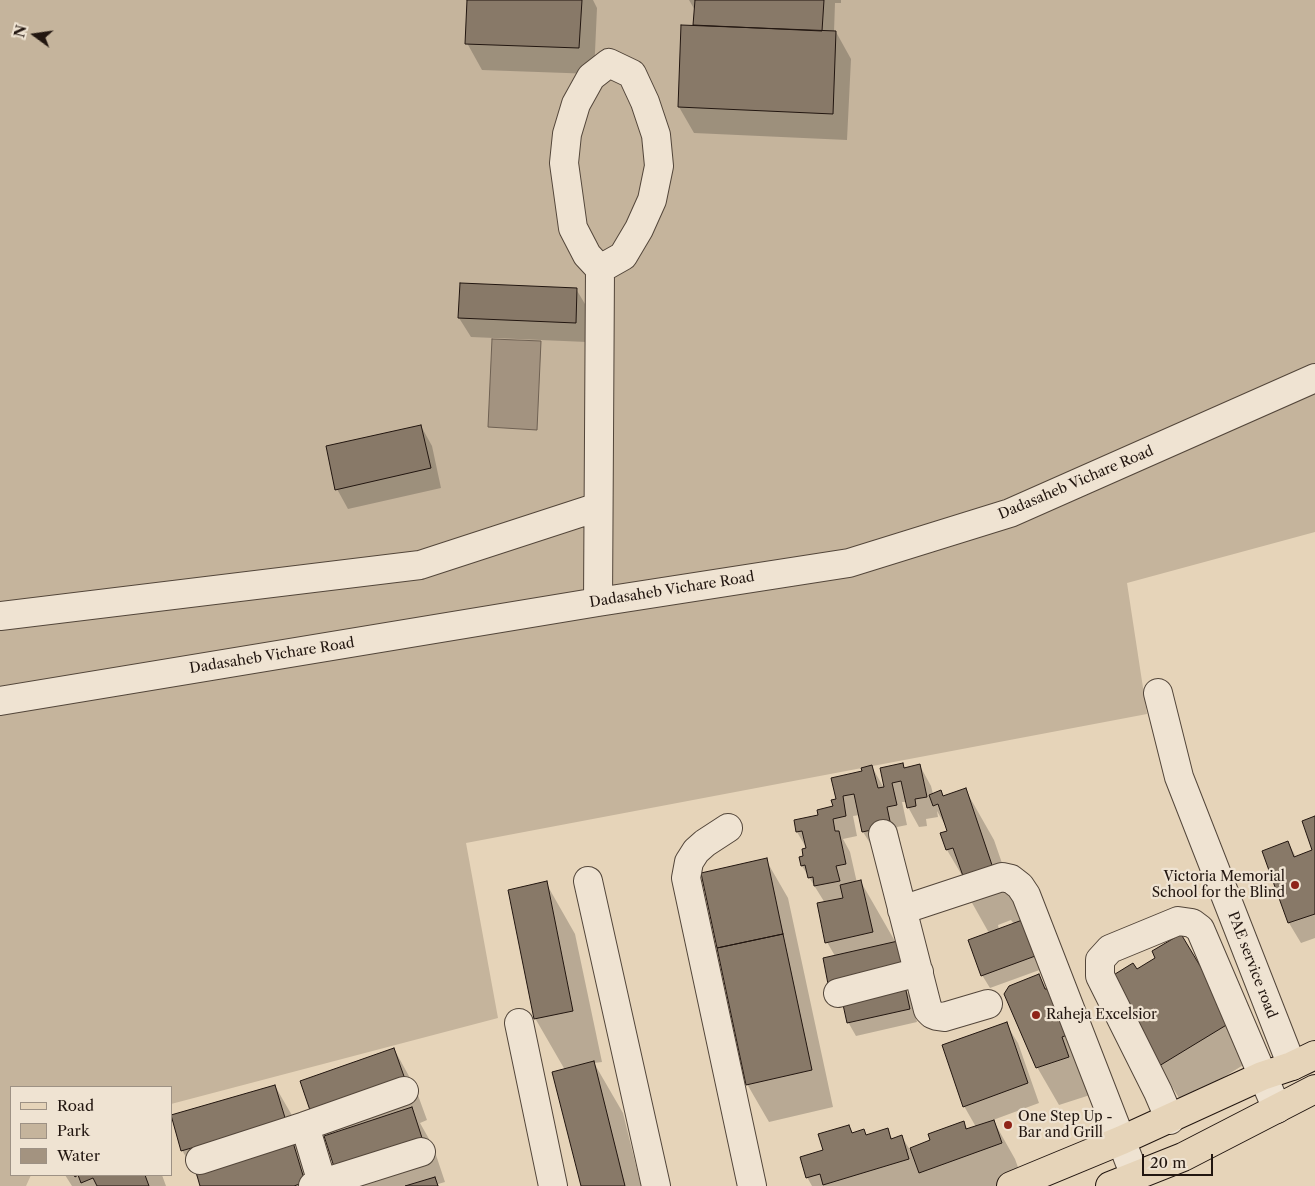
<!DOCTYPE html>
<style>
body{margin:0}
#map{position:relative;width:1315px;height:1186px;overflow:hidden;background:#e6d4b9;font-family:"Libre Caslon Text",serif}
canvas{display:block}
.legend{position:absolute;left:10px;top:1086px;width:162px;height:90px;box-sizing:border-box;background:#efe3d2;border:1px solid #9d9184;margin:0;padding:6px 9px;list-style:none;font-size:15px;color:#221610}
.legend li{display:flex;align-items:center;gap:10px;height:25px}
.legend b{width:25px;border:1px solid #9d9184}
.north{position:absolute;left:10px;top:10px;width:50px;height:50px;-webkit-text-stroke:4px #efe3d2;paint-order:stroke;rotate:284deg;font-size:14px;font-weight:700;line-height:20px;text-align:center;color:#221610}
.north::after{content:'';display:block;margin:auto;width:18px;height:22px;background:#221610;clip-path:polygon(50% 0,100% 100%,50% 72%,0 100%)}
.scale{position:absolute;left:1142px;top:1154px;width:71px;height:22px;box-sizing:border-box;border:2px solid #221610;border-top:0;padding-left:6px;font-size:15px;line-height:18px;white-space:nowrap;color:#221610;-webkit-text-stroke:4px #efe3d2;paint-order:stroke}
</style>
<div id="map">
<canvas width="1315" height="1186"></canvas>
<ul class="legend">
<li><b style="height:6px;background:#e6d4b9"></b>Road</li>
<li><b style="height:14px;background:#c5b49c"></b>Park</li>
<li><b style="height:14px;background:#a39380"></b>Water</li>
</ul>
<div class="north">N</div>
<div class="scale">20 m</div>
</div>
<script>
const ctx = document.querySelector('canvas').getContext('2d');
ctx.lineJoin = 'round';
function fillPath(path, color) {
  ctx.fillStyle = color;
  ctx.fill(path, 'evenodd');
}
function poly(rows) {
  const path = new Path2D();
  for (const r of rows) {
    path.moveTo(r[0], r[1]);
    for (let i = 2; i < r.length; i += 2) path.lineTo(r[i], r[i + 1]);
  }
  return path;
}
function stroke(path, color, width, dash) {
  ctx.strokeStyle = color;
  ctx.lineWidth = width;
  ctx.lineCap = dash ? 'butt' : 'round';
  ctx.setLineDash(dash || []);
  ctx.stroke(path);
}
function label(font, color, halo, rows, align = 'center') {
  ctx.font = font + ' "Libre Caslon Text",serif';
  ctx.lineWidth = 4.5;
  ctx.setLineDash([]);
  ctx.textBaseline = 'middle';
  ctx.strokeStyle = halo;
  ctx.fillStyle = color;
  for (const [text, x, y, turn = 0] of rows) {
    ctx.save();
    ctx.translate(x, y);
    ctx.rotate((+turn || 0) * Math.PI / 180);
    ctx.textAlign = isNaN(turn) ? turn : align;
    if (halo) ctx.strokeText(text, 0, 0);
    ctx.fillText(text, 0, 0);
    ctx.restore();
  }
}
fillPath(poly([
 [0,0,1315,0,1315,532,1127,583,1147,714,466,843,498,1018,171,1104,171,1087,11,1087,11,1175,31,1175,26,1186,0,1186]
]), '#c5b49c');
const water = poly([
 [492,339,541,341,537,430,488,427,492,339]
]);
fillPath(water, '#a39380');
stroke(water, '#6f6153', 1);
fillPath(poly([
 [469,0,593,0,597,8,594,74,482,70,467,43],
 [689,0,841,0,841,3,835,3,834,32,836,32,851,59,847,140,694,133,679,107,683,26,695,26,696,12],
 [576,289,588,309,587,342,471,337,459,318],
 [421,426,432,446,441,488,348,509,337,489],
 [902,764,905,769,920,766,931,786,933,794,941,791,944,797,965,789,994,840,1022,921,1045,968,990,988,982,975,989,933,962,885,963,877,947,850,942,834,949,832,937,811,938,817,926,819,927,826,919,827,908,807,906,802,902,802,907,825,897,827,901,845,875,851,863,832,860,815,853,816,857,836,843,839,850,852,857,883,861,882,896,943,907,992,912,1000,917,1022,856,1036,848,1022,835,956,827,942,825,903,802,866,801,858,805,857,807,849,797,832,834,807,837,800,863,772,872,767,885,790],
 [1011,920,1014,924,999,930,998,925],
 [1315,818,1315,938,1301,943,1289,923,1264,851,1288,842,1296,857,1314,851],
 [766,860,788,898,833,1107,769,1122,747,1084],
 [546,883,575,934,602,1062,594,1063,623,1113,641,1186,582,1186,565,1070,535,1018],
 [1180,936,1253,1059,1182,1103,1130,1017,1137,970,1157,958],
 [1039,975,1047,990,1051,990,1090,1095,1059,1105,1037,1067],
 [1006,1024,1018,1043,1039,1103,993,1120,1015,1159,1023,1181,1010,1186,812,1186,807,1177,824,1151,849,1126,853,1134,867,1136,887,1130,893,1140,902,1137,913,1155,932,1141,963,1122,968,1130,976,1127,964,1106],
 [394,1049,415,1087,427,1120,420,1123,433,1146,445,1182,438,1184,439,1186,345,1186,325,1136,314,1115],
 [275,1086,297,1124,315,1186,202,1186,182,1150],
 [65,1175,162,1175,166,1186,72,1186]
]), '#0003');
const building = poly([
 [467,0,582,0,579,48,465,44,467,0],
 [695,0,824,0,822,31,693,25,695,0],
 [681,25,836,31,833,114,678,107,681,25],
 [460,283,577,288,576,323,458,318,460,283],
 [421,425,431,468,335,490,326,446,421,425],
 [903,763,904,768,920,764,927,797,915,799,916,806,907,808,901,781,892,783,897,805,887,807,891,826,862,832,854,794,843,796,846,816,833,819,835,831,839,831,846,864,836,866,840,881,814,886,813,877,808,878,805,865,801,866,799,857,803,856,802,849,806,848,802,831,796,832,794,820,818,815,817,810,833,806,831,800,836,799,831,778,862,771,861,768,872,765,878,788,884,787,880,768,903,763],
 [966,788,994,871,963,876,953,848,946,850,940,833,947,831,938,804,933,806,929,795,941,790,943,796,966,788],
 [1315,816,1315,914,1288,923,1262,851,1288,841,1294,857,1312,850,1302,821,1315,816],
 [767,858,783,934,717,948,701,873,767,858],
 [861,880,873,932,825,943,817,903,843,898,840,885,861,880],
 [547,881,573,1011,534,1019,508,890,547,881],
 [1025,919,1038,955,981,976,968,940,1025,919],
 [783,934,812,1070,746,1085,717,948,783,934],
 [1181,934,1233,1021,1159,1066,1107,979,1133,963,1137,969,1155,958,1152,951,1181,934],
 [898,941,904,968,828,984,823,958,898,941],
 [1039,974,1045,989,1051,989,1067,1035,1062,1037,1069,1057,1036,1068,1004,994,1009,986,1039,974],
 [905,986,910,1009,847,1023,842,1000,905,986],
 [1007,1022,1028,1083,963,1107,942,1045,1007,1022],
 [394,1048,406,1082,312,1116,300,1081,394,1048],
 [594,1061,625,1186,581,1186,552,1072,594,1061],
 [275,1085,286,1121,181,1151,171,1115,275,1085],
 [412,1107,424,1144,336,1173,324,1136,412,1107],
 [994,1120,1002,1143,919,1173,910,1148,930,1140,928,1134,964,1121,966,1129,994,1120],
 [849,1125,852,1133,864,1129,866,1135,888,1128,891,1139,902,1135,909,1159,823,1185,820,1174,806,1178,800,1157,823,1150,818,1134,849,1125],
 [292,1139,305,1182,294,1186,200,1186,196,1172,292,1139],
 [74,1175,145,1175,149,1186,97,1186,93,1178,81,1183,78,1175,75,1177,74,1175],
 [435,1177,438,1186,405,1186,435,1177]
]);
fillPath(building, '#887968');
stroke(building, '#221610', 1);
const minor = poly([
 [598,602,600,269,587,255,573,228,564,163,567,134,576,104,591,77,609,63,632,74,645,102,656,135,659,166,652,200,639,229,623,256,600,269],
 [0,616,420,565,598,507],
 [1158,693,1179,777,1292,1066],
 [0,701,598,602,849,563,1010,513,1315,378],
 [728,828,705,843,696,851,689,862,686,878,752,1186],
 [883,834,928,1010,932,1014,937,1016,944,1017,988,1004],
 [588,881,656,1186],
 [902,910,1002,877,1011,879,1020,886,1026,895,1135,1176],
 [838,993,919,972],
 [519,1023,553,1186],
 [1170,1120,1158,1092,1100,976,1100,960,1110,949,1178,921,1192,923,1200,929,1277,1109],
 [305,1126,323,1186],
 [200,1160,305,1126,404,1091],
 [313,1186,421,1152]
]);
const major = poly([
 [1011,1186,1122,1140,1262,1076,1292,1066,1315,1055],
 [1110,1186,1183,1157,1315,1089]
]);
stroke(minor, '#53463a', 30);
stroke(major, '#221610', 30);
stroke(minor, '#efe3d2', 28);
stroke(major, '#e6d4b9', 28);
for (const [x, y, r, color] of [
 [1295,885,5,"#8f2418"],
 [1036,1015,5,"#8f2418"],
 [1008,1125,5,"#8f2418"]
]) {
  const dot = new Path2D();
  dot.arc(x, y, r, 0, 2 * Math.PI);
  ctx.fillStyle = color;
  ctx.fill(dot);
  stroke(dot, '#efe3d2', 2);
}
label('14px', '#221610', '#efe3d2', [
 ["Dadasaheb Vichare Road",1076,483,-23],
 ["Dadasaheb Vichare Road",672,590,-9],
 ["Dadasaheb Vichare Road",272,656,-9],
 ["PAE service road",1252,965,69]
]);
label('14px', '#221610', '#efe3d2', [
 ["Victoria Memorial",1285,877,"right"],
 ["School for the Blind",1285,893,"right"],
 ["Raheja Excelsior",1046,1015],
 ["One Step Up -",1018,1117],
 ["Bar and Grill",1018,1133]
], 'left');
</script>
